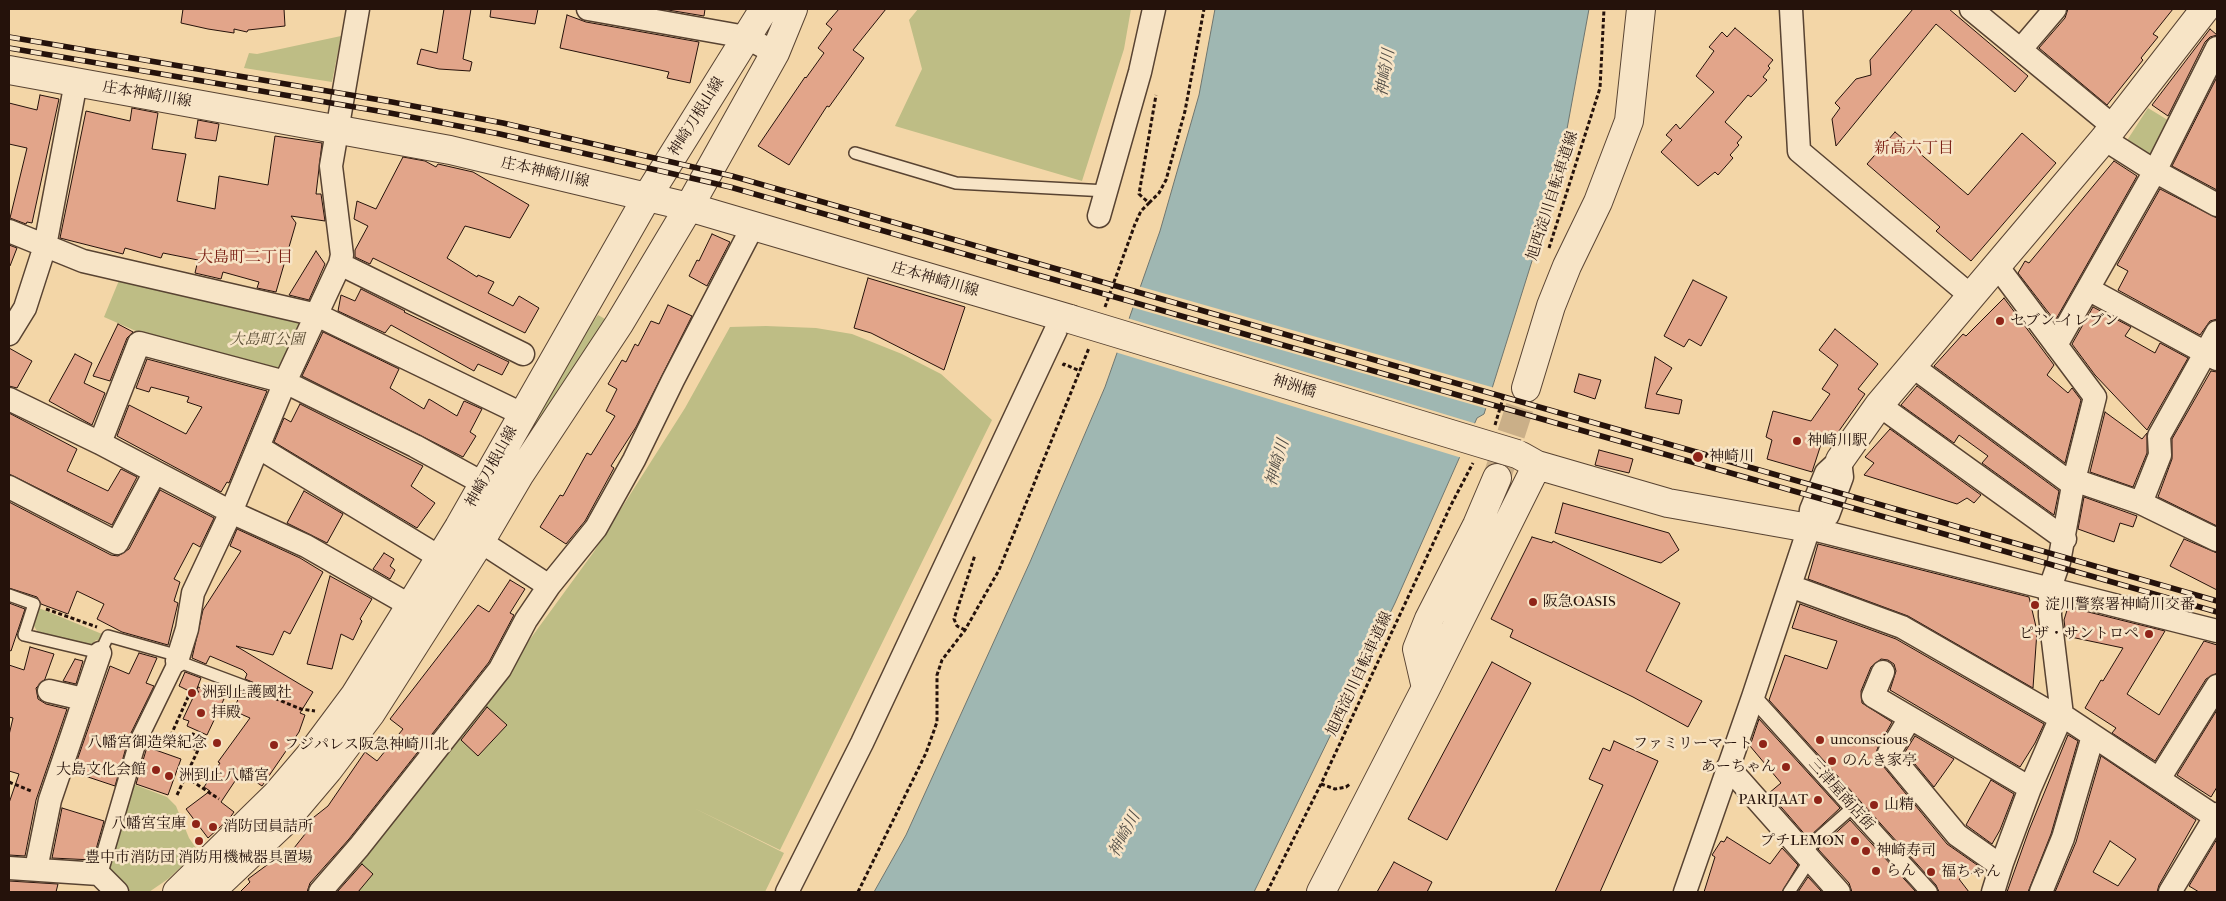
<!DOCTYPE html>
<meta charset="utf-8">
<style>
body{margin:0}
#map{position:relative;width:2226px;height:901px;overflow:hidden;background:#f3d6a7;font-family:"IM FELL French Canon",serif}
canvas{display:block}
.frame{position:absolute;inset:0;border:10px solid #25120b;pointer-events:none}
</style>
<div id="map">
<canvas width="2226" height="901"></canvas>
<div class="frame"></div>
</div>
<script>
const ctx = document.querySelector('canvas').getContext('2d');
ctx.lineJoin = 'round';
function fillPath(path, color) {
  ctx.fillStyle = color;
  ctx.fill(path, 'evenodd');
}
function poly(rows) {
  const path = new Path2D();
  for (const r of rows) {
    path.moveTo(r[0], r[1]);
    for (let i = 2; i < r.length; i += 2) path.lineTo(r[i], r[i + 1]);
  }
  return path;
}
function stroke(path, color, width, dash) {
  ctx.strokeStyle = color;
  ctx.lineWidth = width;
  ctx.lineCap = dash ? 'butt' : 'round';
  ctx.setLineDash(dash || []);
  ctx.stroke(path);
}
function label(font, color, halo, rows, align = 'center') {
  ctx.font = font + ' "IM FELL French Canon","Noto Serif JP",serif';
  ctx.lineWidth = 5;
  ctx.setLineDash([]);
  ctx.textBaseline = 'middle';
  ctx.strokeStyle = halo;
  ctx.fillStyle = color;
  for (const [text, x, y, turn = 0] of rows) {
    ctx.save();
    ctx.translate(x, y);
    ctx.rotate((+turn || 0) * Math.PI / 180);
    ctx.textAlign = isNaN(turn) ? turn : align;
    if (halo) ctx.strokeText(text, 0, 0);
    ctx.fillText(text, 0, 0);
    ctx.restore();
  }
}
fillPath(poly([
 [918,9,1131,9,1124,49,1082,181,895,126,922,69,909,20],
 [341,36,332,82,244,68,249,53,257,54],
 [2148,108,2171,122,2156,153,2148,155,2126,142],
 [122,273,309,319,284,376,170,346,104,317],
 [598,315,605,319,513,460,510,457,573,348],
 [766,326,816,328,852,334,902,354,941,374,992,420,780,850,694,808,784,853,765,892,359,892,348,879,358,860,482,705,593,553,685,408,730,327],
 [39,608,102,634,100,641,96,640,89,647,37,631,34,626],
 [133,784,167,797,176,806,189,838,198,851,168,879,149,892,131,892,112,875,110,869]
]), '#bebd85');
const water = poly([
 [1215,9,1589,9,1558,178,1484,414,1477,418,1395,603,1254,892,874,892,906,835,1030,562,1105,387,1160,231,1199,95,1215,9]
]);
fillPath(water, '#9fb7b2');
stroke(water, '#6e756f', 1);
fillPath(poly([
 [1138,286,1495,388,1488,409,1131,307],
 [1127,318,1477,424,1462,458,1115,352]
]), '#f3d6a7');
const building = poly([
 [183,9,284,9,285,26,248,30,247,32,234,29,234,33,208,29,181,23,183,9],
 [444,9,471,9,463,59,472,62,470,71,439,69,417,64,421,49,437,53,444,9],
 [491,9,538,9,535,24,490,17,491,9],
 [662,9,705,9,704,16,662,9],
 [839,9,886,9,853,50,864,58,829,107,827,106,789,165,758,146,805,77,806,78,824,53,818,48,832,29,826,24,839,9],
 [1913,9,1949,9,2028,76,2015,92,1936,24,1836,146,1832,119,1840,108,1835,103,1856,79,1871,75,1870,60,1913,9],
 [2068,9,2173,9,2153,34,2158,37,2141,58,2143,60,2107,105,2039,48,2065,18,2068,9],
 [567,15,586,22,699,42,690,83,667,78,669,72,560,48,567,15],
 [1735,28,1773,60,1768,66,1770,68,1763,77,1767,80,1751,97,1748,95,1725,122,1742,137,1737,143,1739,145,1730,155,1733,158,1718,175,1715,172,1698,186,1661,152,1672,140,1666,135,1676,124,1680,129,1714,92,1696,76,1714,51,1709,47,1722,32,1727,37,1735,28],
 [2210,29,2217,35,2210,37,2205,42,2168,116,2152,105,2210,29],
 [2217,77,2217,190,2172,166,2217,77],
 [40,95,59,99,32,223,27,222,26,224,10,218,27,148,9,144,9,103,37,110,40,95],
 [132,108,158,113,152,149,186,154,177,201,215,209,219,176,268,185,275,136,322,143,316,194,321,194,325,221,291,216,296,223,276,292,257,288,259,282,223,272,221,279,195,273,198,260,163,253,161,258,125,248,123,254,60,238,86,111,130,121,132,108],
 [198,120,219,124,216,141,195,138,198,120],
 [1895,132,1968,195,2022,133,2056,163,1971,261,1936,231,1940,227,1867,164,1895,132],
 [403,157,425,161,436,167,438,164,473,172,529,205,510,238,465,226,447,258,477,277,478,275,494,282,488,293,513,306,519,296,539,308,525,333,373,258,370,264,355,257,355,250,368,226,354,219,357,201,376,209,403,157],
 [2114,161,2137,176,2055,321,2018,273,2025,261,2029,263,2114,161],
 [2160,189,2217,218,2217,319,2210,321,2200,335,2118,290,2128,271,2117,265,2160,189],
 [712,234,730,242,707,286,689,276,697,260,699,261,712,234],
 [9,245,17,248,10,266,9,266,9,245],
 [316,251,325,264,309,300,289,295,316,251],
 [868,278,965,307,944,370,871,333,854,328,868,278],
 [1693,280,1727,297,1701,346,1689,339,1684,347,1664,336,1693,280],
 [361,289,405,311,404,312,509,362,502,375,478,364,474,371,391,325,385,333,338,311,341,295,355,301,361,289],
 [2004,298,2054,365,2047,375,2068,393,2072,388,2081,400,2065,463,1934,366,1963,334,1966,336,2004,298],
 [668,305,692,316,636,427,611,466,614,468,585,521,566,544,540,527,560,495,563,496,587,453,591,455,615,416,606,411,617,389,608,384,622,360,626,362,635,344,638,346,651,321,659,324,668,305],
 [2093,307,2131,327,2125,336,2155,353,2160,343,2188,358,2147,430,2095,375,2072,344,2093,307],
 [118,324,133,332,127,338,110,381,93,376,118,324],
 [1835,329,1878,364,1858,389,1865,394,1834,438,1825,432,1812,472,1767,459,1772,440,1766,437,1773,411,1811,421,1830,394,1822,389,1838,365,1819,350,1835,329],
 [323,332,399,369,390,388,424,409,429,399,457,416,464,401,482,409,470,432,476,436,463,457,302,376,323,332],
 [9,348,32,361,17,388,9,386,9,348],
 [75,354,92,363,84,383,105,393,92,425,49,401,75,354],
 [1655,357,1672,368,1656,394,1682,400,1679,414,1645,408,1655,357],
 [147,359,267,391,229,483,227,482,221,492,117,436,129,405,186,434,202,407,187,402,189,397,151,387,149,392,136,388,147,359],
 [2211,371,2217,372,2217,526,2158,497,2172,459,2172,439,2211,371],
 [1579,374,1601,380,1595,399,1574,392,1579,374],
 [1917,386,2059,491,2054,515,1982,463,1988,456,1959,435,1954,443,1901,405,1917,386],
 [300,404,423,466,411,486,435,503,417,528,274,442,284,418,291,422,300,404],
 [2105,412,2142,439,2147,433,2147,453,2133,487,2090,472,2105,412],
 [9,413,77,449,67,471,108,491,121,469,137,477,112,525,9,474,9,413],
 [1890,429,1981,495,1974,503,1967,498,1957,504,1864,475,1874,463,1865,457,1890,429],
 [1599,450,1633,459,1629,473,1595,465,1599,450],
 [160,490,214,518,200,547,193,543,174,579,180,582,174,601,178,603,168,645,122,632,97,619,104,604,77,591,68,614,41,604,37,597,9,588,9,502,111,555,118,556,129,549,160,490],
 [304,491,343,514,327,543,287,523,304,491],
 [2084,497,2137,516,2133,527,2120,523,2114,542,2078,529,2084,497],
 [1563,503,1669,533,1679,550,1661,563,1555,533,1563,503],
 [237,529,300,558,323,572,290,634,284,631,273,655,236,646,313,692,300,713,305,715,299,732,262,786,241,772,221,802,234,812,229,819,208,838,186,809,210,791,204,787,220,763,218,762,250,718,234,711,240,693,258,698,264,693,262,686,245,679,247,674,243,670,210,656,206,664,192,658,203,610,241,551,230,546,237,529],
 [1532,537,1552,543,1553,541,1680,603,1646,671,1702,701,1688,727,1633,697,1510,637,1513,630,1491,619,1532,537],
 [2184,539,2217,553,2217,590,2170,566,2184,539],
 [1818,544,2029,597,2037,631,2033,688,1908,616,1808,579,1818,544],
 [384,553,394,559,390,566,395,570,390,579,373,569,384,553],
 [330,576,372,599,360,619,362,621,353,640,341,634,332,669,307,664,330,576],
 [510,580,525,589,510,613,514,615,489,662,349,839,310,883,307,892,240,892,250,882,248,879,267,865,279,857,283,862,313,824,309,821,328,806,365,752,377,761,403,729,390,719,478,605,489,612,510,580],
 [9,603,25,609,11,651,9,650,9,603],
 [1800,604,1896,639,2044,724,2035,743,2020,767,1890,690,1896,671,1894,664,1888,660,1881,659,1871,667,1861,691,1862,703,1892,722,1878,747,1876,753,1879,761,1947,844,1980,867,1975,872,1959,879,1969,892,1939,892,1936,885,1769,700,1785,655,1827,669,1837,641,1792,628,1800,604],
 [2068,607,2165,631,2127,694,2159,715,2204,641,2217,645,2217,673,2206,679,2155,761,2112,733,2116,728,2085,708,2101,680,2103,681,2123,648,2066,636,2064,620,2068,607],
 [30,647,54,654,45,679,36,688,38,699,46,704,67,709,36,800,25,856,9,855,9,803,19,774,9,771,9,735,13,718,9,717,9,665,24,670,30,647],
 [139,653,157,658,146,683,154,686,129,737,115,786,73,772,110,666,129,674,139,653],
 [75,659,83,661,76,684,63,681,75,659],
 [1492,662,1531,683,1447,840,1408,819,1492,662],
 [185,672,201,678,195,694,179,686,185,672],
 [198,687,224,699,207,735,187,726,189,721,183,719,198,687],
 [487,707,507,725,478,756,461,740,487,707],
 [2217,710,2217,787,2211,797,2177,775,2217,710],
 [1759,719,1840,808,1808,838,1769,793,1781,783,1750,746,1759,719],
 [2068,735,2078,741,2051,834,2028,892,2007,892,2029,830,2068,735],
 [1915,736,1954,759,1934,787,1905,752,1915,736],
 [1614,741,1658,761,1600,892,1555,892,1603,785,1589,779,1603,748,1610,751,1614,741],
 [147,747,181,759,168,795,136,784,147,747],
 [2101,756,2196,820,2159,885,2157,892,2055,892,2076,842,2101,756],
 [2110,841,2136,859,2118,886,2093,872,2110,841],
 [1991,780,2014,794,2000,830,1992,844,1966,825,1991,780],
 [62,808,104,821,93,860,52,858,62,808],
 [1850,820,1916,892,1852,892,1849,883,1818,849,1850,820],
 [1727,837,1770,864,1782,848,1798,865,1782,892,1704,892,1715,857,1712,855,1721,841,1724,842,1727,837],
 [2217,839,2217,892,2199,892,2189,886,2217,839],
 [1394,862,1432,882,1427,892,1377,892,1394,862],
 [362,864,373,874,358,892,337,892,362,864],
 [1808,877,1822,892,1798,892,1808,877],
 [9,881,58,884,56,892,9,892,9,881]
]);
fillPath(building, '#e2a58a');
stroke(building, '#25120b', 1);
stroke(poly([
 [1498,474,1526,388]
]), '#caaf88', 28, [28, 14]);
const service = poly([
 [855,153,956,183,1107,191],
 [9,595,34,604,24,635,100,653,108,636,172,654,177,661,257,691],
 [1805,853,1818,838,1852,808],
 [1789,892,1810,860]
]);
const pedestrian = poly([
 [1753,697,1929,892],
 [99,874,138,741,177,661]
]);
const minor = poly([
 [588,9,746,37,775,53],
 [1791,9,1799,151,1971,296],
 [1971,9,2114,127],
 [2021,49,2055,9],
 [2104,139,2153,170,2217,205],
 [1099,216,1140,72,1154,9],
 [9,231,83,261,317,315,522,414],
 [340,264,523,354],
 [2088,289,2217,359],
 [9,334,25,308,45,246,76,82],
 [2056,345,2155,171,2217,48],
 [1912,366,2073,485],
 [9,399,100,443,231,512,306,546,411,606],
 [1879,405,2065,539],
 [100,443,139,343,285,382,415,446,499,492],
 [258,447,454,566],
 [2074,480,2141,503,2217,540],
 [9,487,117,543,155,472],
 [2141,503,2160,455,2159,436,2217,332],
 [1809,528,2217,631],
 [1809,528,1828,515,1842,477,1840,460],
 [466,532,549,586,596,528,634,460,673,380,753,226],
 [1790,586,1902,627,2060,718],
 [177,661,187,629,193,593,231,512,285,382,340,264,342,255,331,166,358,9],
 [1883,672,1873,696,2030,788],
 [49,691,83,699],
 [2062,715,2217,818],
 [1910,718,1889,753,1957,835,2001,866],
 [1728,767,1839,892],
 [2159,779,2217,686],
 [9,868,99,874,117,892],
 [36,869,50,800,100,653],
 [320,892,359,847,500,669,526,620,549,586],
 [787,892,862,743,1062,317],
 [1685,892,1753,697,1809,528,1811,510,1826,473,1840,460],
 [1993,892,2002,863,2030,788,2062,715,2050,616,2050,588,2059,562,2074,480,2095,397,1997,266],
 [2041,892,2063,838,2093,736],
 [2170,892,2217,814]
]);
const tertiary = poly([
 [9,70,450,150,689,207,1070,319],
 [1526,388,1551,306,1567,266,1598,202,1629,121,1641,9],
 [1521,456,1537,465,1668,503,1809,528],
 [1840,460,1879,405,2104,139,2205,9],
 [1426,688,1417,649,1429,619,1477,525,1497,478],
 [177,892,276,795,311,754,355,695,459,527,647,197,764,9],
 [210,892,284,822,328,770,371,713,480,542,520,474,619,324,689,207,775,53,793,9],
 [1321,892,1426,688,1537,465]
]);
stroke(service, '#584332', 14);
stroke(pedestrian, '#584332', 19);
stroke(minor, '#584332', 25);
stroke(tertiary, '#584332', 30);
stroke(poly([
 [1149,203,1159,193,1166,180,1185,111,1204,9],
 [1549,248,1600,88,1604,9],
 [1105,307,1135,224,1141,211,1149,203,1139,194,1156,95],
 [1063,366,1064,364,1080,371],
 [1495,425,1504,395],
 [46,609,97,627],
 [965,630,957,626,954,619,975,555],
 [269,696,301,709,315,711],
 [190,742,171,735,189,695,191,696,205,686],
 [186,777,219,799],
 [9,782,31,791],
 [1321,784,1335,789,1346,787,1350,784],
 [177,795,198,750,188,747,194,732],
 [858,892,926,753,937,722,937,675,942,660,965,630,999,570,1089,348],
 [1267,892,1321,784,1451,505,1473,463]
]), '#25120b', 3, [4, 2.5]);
stroke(service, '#f7e4c6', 11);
stroke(pedestrian, '#f7e4c6', 16);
stroke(minor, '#f7e4c6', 22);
stroke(tertiary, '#f7e4c6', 28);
const rail = poly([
 [9,37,392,102,503,123,732,176,2217,601],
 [9,48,390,113,500,134,730,187,2217,612]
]);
stroke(rail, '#25120b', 5.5);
stroke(rail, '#f7e4c6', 4, [11]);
const tertiaryBridge = poly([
 [1070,319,1517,454]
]);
stroke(tertiaryBridge, '#584332', 30, []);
stroke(tertiaryBridge, '#f7e4c6', 28);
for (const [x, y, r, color] of [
 [2000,321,5,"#8f2418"],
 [1797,441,5,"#8f2418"],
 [1698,457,6,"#8f2418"],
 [1533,602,5,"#8f2418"],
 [2035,605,5,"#8f2418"],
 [2149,634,5,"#8f2418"],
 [192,693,5,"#8f2418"],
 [201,713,5,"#8f2418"],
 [1820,740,5,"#8f2418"],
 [217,743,5,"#8f2418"],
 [1763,744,5,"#8f2418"],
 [274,745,5,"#8f2418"],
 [1832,761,5,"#8f2418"],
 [1786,767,5,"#8f2418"],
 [156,770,5,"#8f2418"],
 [169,776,5,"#8f2418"],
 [1818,800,5,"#8f2418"],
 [1874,805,5,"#8f2418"],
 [196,824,5,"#8f2418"],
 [213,827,5,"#8f2418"],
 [199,841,5,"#8f2418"],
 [1855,841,5,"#8f2418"],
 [1866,851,5,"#8f2418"],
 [1876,871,5,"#8f2418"],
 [1931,872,5,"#8f2418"]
]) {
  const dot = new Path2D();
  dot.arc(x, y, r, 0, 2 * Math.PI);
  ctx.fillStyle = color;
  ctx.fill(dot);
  stroke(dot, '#f7e4c6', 2);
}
label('15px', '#25120b', '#f7e4c6', [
 ["庄本神崎川線",147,95,10],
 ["神崎刀根山線",697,117,-58],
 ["庄本神崎川線",545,173,13],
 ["旭西淀川自転車道線",1553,196,-72],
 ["庄本神崎川線",935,280,16],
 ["神洲橋",1294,387,17],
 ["神崎刀根山線",492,467,-61],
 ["旭西淀川自転車道線",1360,674,-65],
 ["三津屋商店街",1841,795,48]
]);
label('15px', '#25120b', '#f7e4c6', [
 ["セブン-イレブン",2010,321],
 ["神崎川駅",1807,441],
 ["神崎川",1709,457],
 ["阪急OASIS",1543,602],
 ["淀川警察署神崎川交番",2045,605],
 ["ピザ・サントロペ",2139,634,"right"],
 ["洲到止護國社",202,693],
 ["拝殿",211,713],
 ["unconscious",1830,740],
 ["八幡宮御造榮紀念",207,743,"right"],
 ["ファミリーマート",1753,744,"right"],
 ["フジパレス阪急神崎川北",284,745],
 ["のんき家亭",1842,761],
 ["あーちゃん",1776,767,"right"],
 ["大島文化会館",146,770,"right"],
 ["洲到止八幡宮",179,776],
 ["PARIJAAT",1808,800,"right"],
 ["山精",1884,805],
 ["八幡宮宝庫",186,824,"right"],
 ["消防団員詰所",223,827],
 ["プチLEMON",1845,841,"right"],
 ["神崎寿司",1876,851],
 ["豊中市消防団 消防用機械器具置場",199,858,"center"],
 ["らん",1886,871],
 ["福ちゃん",1941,872]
], 'left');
label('italic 15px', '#5b4e36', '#f7e4c6', [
 ["大島町公園",267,340]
]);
label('italic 16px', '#504c45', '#f7e4c6', [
 ["神崎川",1386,73,-81],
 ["神崎川",1278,463,-74],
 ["神崎川",1125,835,-62]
]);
label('16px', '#7a1f14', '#f7e4c6', [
 ["新高六丁目",1914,149],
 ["大島町二丁目",245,258]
]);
</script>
